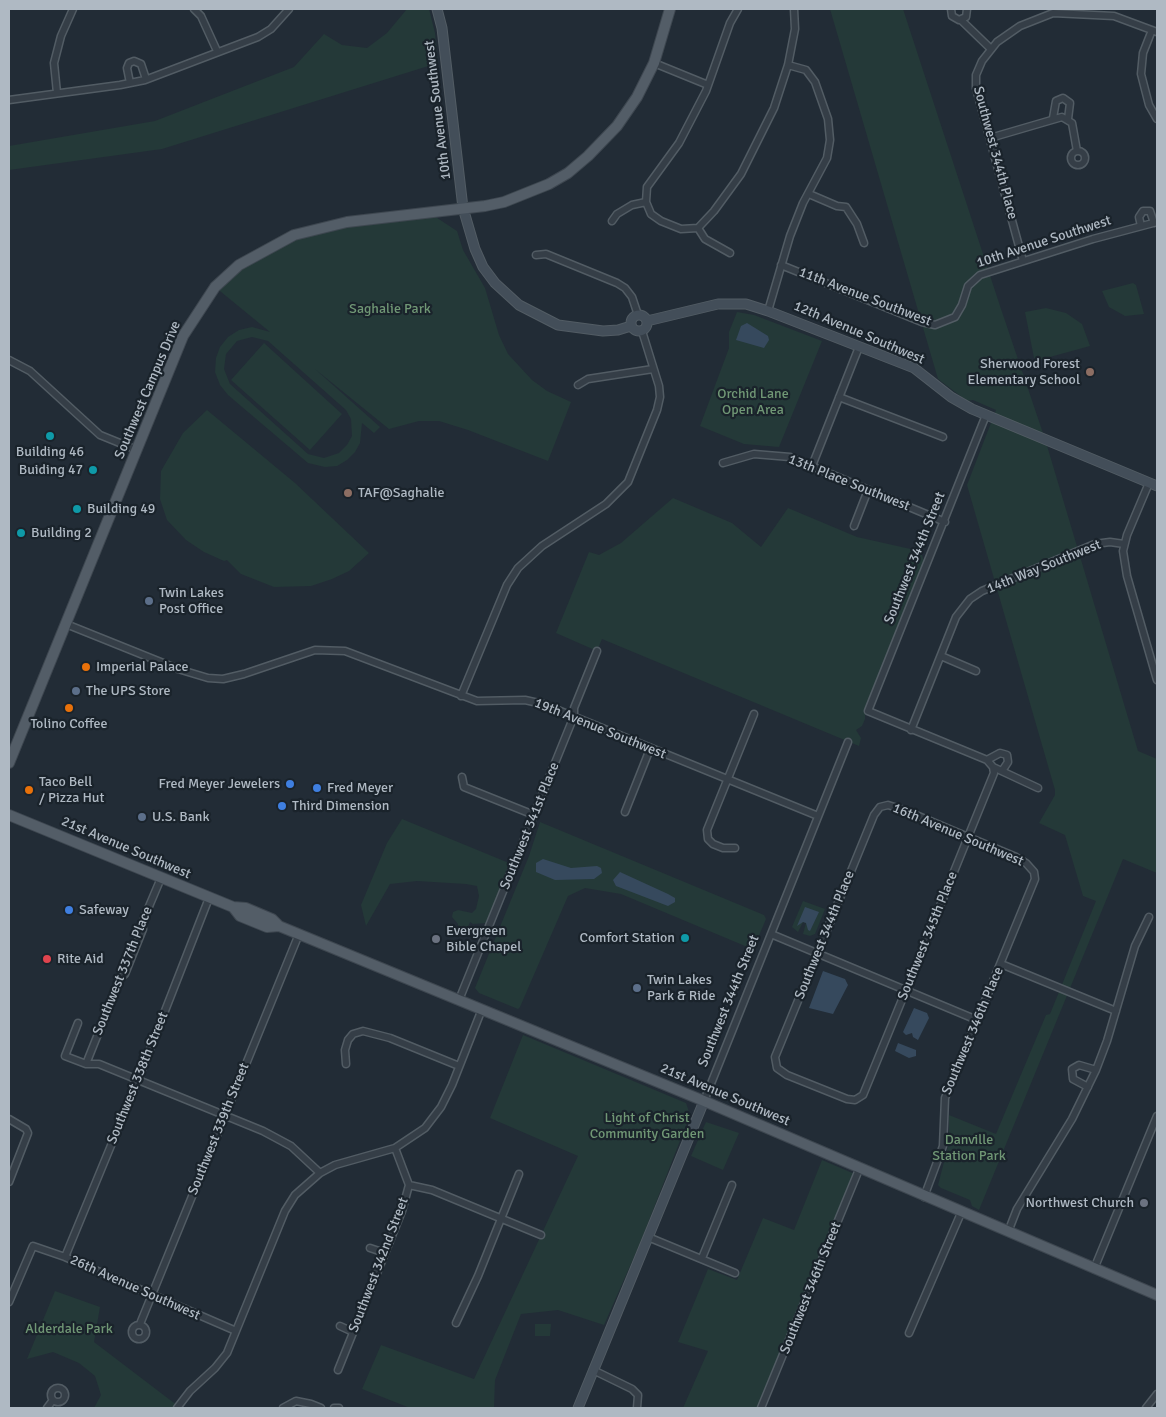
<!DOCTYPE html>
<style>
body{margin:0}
#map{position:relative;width:1166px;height:1417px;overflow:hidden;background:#222c36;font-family:Signika,sans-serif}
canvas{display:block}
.frame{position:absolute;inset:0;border:10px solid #afb9c3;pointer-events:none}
</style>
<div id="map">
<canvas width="1166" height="1417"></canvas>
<div class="frame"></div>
</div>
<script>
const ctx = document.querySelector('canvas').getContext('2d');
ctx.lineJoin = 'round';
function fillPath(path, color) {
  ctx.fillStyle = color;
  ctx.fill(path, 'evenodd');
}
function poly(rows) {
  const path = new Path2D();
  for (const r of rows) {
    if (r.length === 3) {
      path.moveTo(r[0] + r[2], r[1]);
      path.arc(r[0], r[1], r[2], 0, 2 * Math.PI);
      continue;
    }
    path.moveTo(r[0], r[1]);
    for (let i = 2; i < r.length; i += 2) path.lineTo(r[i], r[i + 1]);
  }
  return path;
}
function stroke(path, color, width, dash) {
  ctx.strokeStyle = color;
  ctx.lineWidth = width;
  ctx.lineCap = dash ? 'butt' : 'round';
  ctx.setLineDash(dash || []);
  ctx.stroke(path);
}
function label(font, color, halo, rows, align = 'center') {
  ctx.font = font + ' Signika,sans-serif';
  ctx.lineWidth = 4.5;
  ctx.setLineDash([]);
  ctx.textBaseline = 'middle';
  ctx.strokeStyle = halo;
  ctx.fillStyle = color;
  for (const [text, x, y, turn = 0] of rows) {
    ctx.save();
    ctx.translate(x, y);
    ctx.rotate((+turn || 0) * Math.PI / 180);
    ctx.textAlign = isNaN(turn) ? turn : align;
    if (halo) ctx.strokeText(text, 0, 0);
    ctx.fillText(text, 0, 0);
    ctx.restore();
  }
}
fillPath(poly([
 [407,9,429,9,435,33,438,63,162,149,9,170,9,146,155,121,294,67,324,34,342,45,367,48,387,33],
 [830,9,903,9,1000,306,1045,439,1138,751,1157,759,1157,873,1123,859,979,1210,972,1206,970,1200,941,1188,938,1185,949,1143,949,1115,996,1134,1046,1015,1050,1014,1096,901,1083,896,1065,835,1039,823,1055,795,1055,790,967,485,996,410,973,400,967,401,938,379],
 [428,212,457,231,463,250,485,288,499,335,508,354,532,380,547,391,571,402,548,461,468,430,439,421,419,421,389,429,315,369,380,427,374,433,362,423,360,443,355,452,347,460,337,466,325,467,308,463,228,395,220,385,215,372,216,358,220,347,228,337,239,330,252,327,270,332,215,287,224,277,294,235],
 [252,337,268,341,346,410,351,419,352,436,347,445,339,453,324,458,308,454,230,384,224,369,226,354,237,341],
 [1133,283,1136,285,1144,314,1125,316,1109,307,1102,291],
 [1046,308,1066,313,1082,324,1090,346,1039,360,1034,358,1025,312],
 [737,312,754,315,822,341,779,447,744,444,700,426,729,348,729,332],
 [264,343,342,414,310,450,231,380],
 [207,410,295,483,369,553,349,571,332,579,311,586,274,587,241,574,227,560,224,561,204,552,186,540,167,520,160,499,161,471,183,433],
 [673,498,732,523,761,547,788,508,857,537,915,550,922,555,924,561,865,709,865,719,862,726,856,730,861,738,859,746,602,639,597,651,556,633,589,552,599,555,621,543],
 [402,819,509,863,487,923,473,924,470,922,468,927,463,929,458,928,458,924,452,917,453,912,458,910,472,913,476,909,479,896,477,886,466,884,417,881,390,884,366,926,361,905,387,843],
 [540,822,764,915,766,919,755,945,745,946,621,894,585,888,568,896,520,1007,518,1009,479,993,475,988,529,856],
 [803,901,825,909,815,934,810,936,803,934,806,923,803,922,798,932,792,927],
 [523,1035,686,1103,690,1115,641,1241,604,1325,558,1310,521,1314,495,1380,494,1408,410,1408,362,1389,381,1345,474,1379,578,1156,490,1118],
 [706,1122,739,1133,723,1170,691,1156],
 [822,1160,857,1175,761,1408,683,1408,708,1351,678,1342,708,1269,737,1280,763,1218,794,1230],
 [55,1291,100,1307,94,1342,178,1406,177,1408,94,1408,101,1395,95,1376,79,1363,53,1352,27,1359],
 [535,1324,551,1324,550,1336,535,1336]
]), '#243938');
fillPath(poly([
 [747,323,768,336,769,340,764,348,736,340,741,326],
 [543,859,571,868,597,866,601,868,602,873,594,879,555,880,536,872,536,863],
 [620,872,668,894,675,898,675,902,668,906,616,886,613,880],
 [805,907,819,912,810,931,808,930,806,923,803,922,797,926],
 [823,971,845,979,848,985,833,1014,809,1008],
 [914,1008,927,1013,929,1018,918,1040,913,1037,912,1033,906,1035,903,1032],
 [898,1043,916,1050,916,1056,909,1058,895,1051]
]), '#36495d');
const street = poly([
 [194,9,201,16,217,51],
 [951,9,952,16,959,20,966,17,967,9],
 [961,20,991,49],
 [1152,30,1143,53,1141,74,1149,105,1157,119],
 [654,63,708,85],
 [130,83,127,68,129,63,134,61,141,64,146,79],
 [57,93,54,63,61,36,73,9],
 [9,100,120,85,145,80,258,37,271,29,289,9],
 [1053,118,1056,101,1063,98,1070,103,1068,119],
 [990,138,1062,117,1072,123,1077,151],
 [1078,158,7],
 [809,194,837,206,846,207,857,224,864,243],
 [646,202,651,214,661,221,681,229,698,228,714,211,741,174,774,108,788,65,795,29,794,9],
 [612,221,617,214,632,205,646,202,647,187,679,143,706,91,730,23,738,9],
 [1141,226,1139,217,1143,211,1150,211,1154,223],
 [698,228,705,239,730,253],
 [536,255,546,254,617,283,625,288,632,297,638,315],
 [1023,261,976,88,976,75,982,61,997,42,1020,26,1053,13,1114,16,1157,32],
 [781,265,922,322,935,325,955,317,962,305,968,286,980,275,1093,239,1157,222],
 [768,311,790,236,803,203,827,158,830,140,828,119,815,82,806,70,788,65],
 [9,360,30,371,100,435,137,450],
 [578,385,588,379,653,369],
 [839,397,943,437],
 [986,415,868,711,987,760,993,767,1038,788],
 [723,463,754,454,790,457,945,522],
 [812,466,859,347],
 [1149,483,1127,535,1123,551,1127,576,1157,680],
 [854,526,868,490],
 [66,624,178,669,208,678,223,679,244,674,315,650,345,651,477,701,525,700,543,704,818,816],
 [941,656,976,671],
 [461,696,507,585,518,568,542,546,606,504,628,482,657,410,660,397,659,386,642,331],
 [911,730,956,617,970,599,982,591,1095,544,1110,542,1124,544],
 [987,760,1000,753,1007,755,1008,762,1002,771],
 [462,777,464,787,534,815],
 [625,812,650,749],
 [735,848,723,848,713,844,708,839,707,830,754,714],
 [771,934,977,1020],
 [1001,964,1116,1011],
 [459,1000,574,716,574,708,597,651],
 [78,1023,65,1056,86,1064,99,1064,263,1131,291,1146,320,1173],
 [86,1064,120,979,125,974,143,929,142,923,161,878],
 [346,1064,345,1050,348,1040,353,1034,363,1031,390,1038,459,1066],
 [1088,1087,1073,1079,1072,1069,1079,1065,1096,1070],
 [704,1101,848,742],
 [9,1119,26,1129,28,1133,9,1182],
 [409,1185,432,1190,541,1235],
 [924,1197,943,1146,945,1098,1035,879,1034,872,1026,863,1016,857,968,837,904,810,888,805,880,807,874,815,775,1057,777,1068,787,1075,847,1099,855,1100,863,1095,906,990,968,837,994,773,993,767],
 [1008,1232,1017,1209,1072,1119,1096,1070,1107,1041,1135,946,1149,917],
 [648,1237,735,1273],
 [370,1248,385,1253],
 [65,1257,138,1080,209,898],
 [702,1258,732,1185],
 [1094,1269,1157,1116],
 [9,1302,33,1246,65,1257,236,1331],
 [456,1323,478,1276,519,1174],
 [140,1324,299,934],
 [139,1332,7],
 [340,1326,353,1332],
 [909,1333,961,1213],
 [338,1370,402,1211,409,1185,395,1148,425,1128,441,1107,452,1085,482,1009],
 [593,1370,632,1389,638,1395,637,1408],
 [58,1395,7],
 [47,1408,53,1400],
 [177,1408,190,1391,215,1368,227,1353,285,1211,295,1195,320,1173,335,1165,395,1148],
 [283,1408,296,1401,311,1404,321,1408],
 [334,1408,339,1408],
 [761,1408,860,1167],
 [1146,1408,1157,1394]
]);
const secondary = poly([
 [437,9,442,28,463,208,475,249,483,267,495,283,519,305,558,325,603,331,618,330,631,326],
 [639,323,8],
 [647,321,718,304,746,304,768,311,914,368,951,397,972,409,1157,486],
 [578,1408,704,1101]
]);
const primary = poly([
 [9,763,183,336,215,287,239,265,294,235,347,222,485,206,504,202,549,184,568,173,588,156,617,126,637,97,654,63,670,9],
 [9,815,233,907],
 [279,926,267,927,240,916,233,907,246,908,272,919,279,926,704,1101,1157,1295]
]);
stroke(street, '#525c64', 9);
stroke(secondary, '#525c64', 11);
stroke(primary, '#3e4750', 12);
stroke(street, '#353e47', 6);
stroke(secondary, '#434e59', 9);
stroke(primary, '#535d67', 10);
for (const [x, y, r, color] of [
 [1090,372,5,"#8d6e63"],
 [50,436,5,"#0f9aa8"],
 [93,470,5,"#0f9aa8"],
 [348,493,5,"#8d6e63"],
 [77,509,5,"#0f9aa8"],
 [21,533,5,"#0f9aa8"],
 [149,601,5,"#5c6f8a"],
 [86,667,5,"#e8710a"],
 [76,691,5,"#5c6f8a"],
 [69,708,5,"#e8710a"],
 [290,784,5,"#3f7fe0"],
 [317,788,5,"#3f7fe0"],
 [29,790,5,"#e8710a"],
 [282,806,5,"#3f7fe0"],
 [142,817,5,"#5c6f8a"],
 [69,910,5,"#3f7fe0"],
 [685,938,5,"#0f9aa8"],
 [436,939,5,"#6b7280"],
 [47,959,5,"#e0444e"],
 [637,988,5,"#5c6f8a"],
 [1144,1203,5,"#6b7280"]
]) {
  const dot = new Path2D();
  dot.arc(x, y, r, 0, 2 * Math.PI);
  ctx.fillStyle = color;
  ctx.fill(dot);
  stroke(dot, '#1a232b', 2);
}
label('14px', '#afb9c3', '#1a232b', [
 ["10th Avenue Southwest",438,110,-97],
 ["Southwest 344th Place",995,153,75],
 ["10th Avenue Southwest",1044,242,-18],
 ["11th Avenue Southwest",865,297,21],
 ["12th Avenue Southwest",859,333,23],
 ["Southwest Campus Drive",148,390,-67],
 ["13th Place Southwest",849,483,22],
 ["Southwest 344th Street",915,558,-68],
 ["14th Way Southwest",1044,567,-22],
 ["19th Avenue Southwest",600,729,22],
 ["Southwest 341st Place",530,826,-68],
 ["16th Avenue Southwest",958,835,23],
 ["21st Avenue Southwest",126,848,23],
 ["Southwest 344th Place",825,935,-68],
 ["Southwest 345th Place",928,936,-68],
 ["Southwest 337th Place",123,971,-68],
 ["Southwest 344th Street",729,1001,-68],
 ["Southwest 346th Place",973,1031,-67],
 ["Southwest 338th Street",138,1078,-68],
 ["21st Avenue Southwest",725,1095,23],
 ["Southwest 339th Street",219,1129,-68],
 ["Southwest 342nd Street",379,1265,-69],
 ["26th Avenue Southwest",135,1288,24],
 ["Southwest 346th Street",811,1288,-68]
]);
label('14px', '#709775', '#1a232b', [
 ["Saghalie Park",390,309],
 ["Orchid Lane",753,394],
 ["Open Area",753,410],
 ["Light of Christ",647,1118],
 ["Community Garden",647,1134],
 ["Danville",969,1140],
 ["Station Park",969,1156],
 ["Alderdale Park",69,1329]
]);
label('14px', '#afb9c3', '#1a232b', [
 ["Sherwood Forest",1080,364,"right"],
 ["Elementary School",1080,380,"right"],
 ["Building 46",50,452,"center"],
 ["Buiding 47",83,470,"right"],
 ["TAF@Saghalie",358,493],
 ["Building 49",87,509],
 ["Building 2",31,533],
 ["Twin Lakes",159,593],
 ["Post Office",159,609],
 ["Imperial Palace",96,667],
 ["The UPS Store",86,691],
 ["Tolino Coffee",69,724,"center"],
 ["Taco Bell",39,782],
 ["/ Pizza Hut",39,798],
 ["Fred Meyer Jewelers",280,784,"right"],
 ["Fred Meyer",327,788],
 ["Third Dimension",292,806],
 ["U.S. Bank",152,817],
 ["Safeway",79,910],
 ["Evergreen",446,931],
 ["Bible Chapel",446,947],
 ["Comfort Station",675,938,"right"],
 ["Rite Aid",57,959],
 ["Twin Lakes",647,980],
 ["Park & Ride",647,996],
 ["Northwest Church",1134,1203,"right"]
], 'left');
</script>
